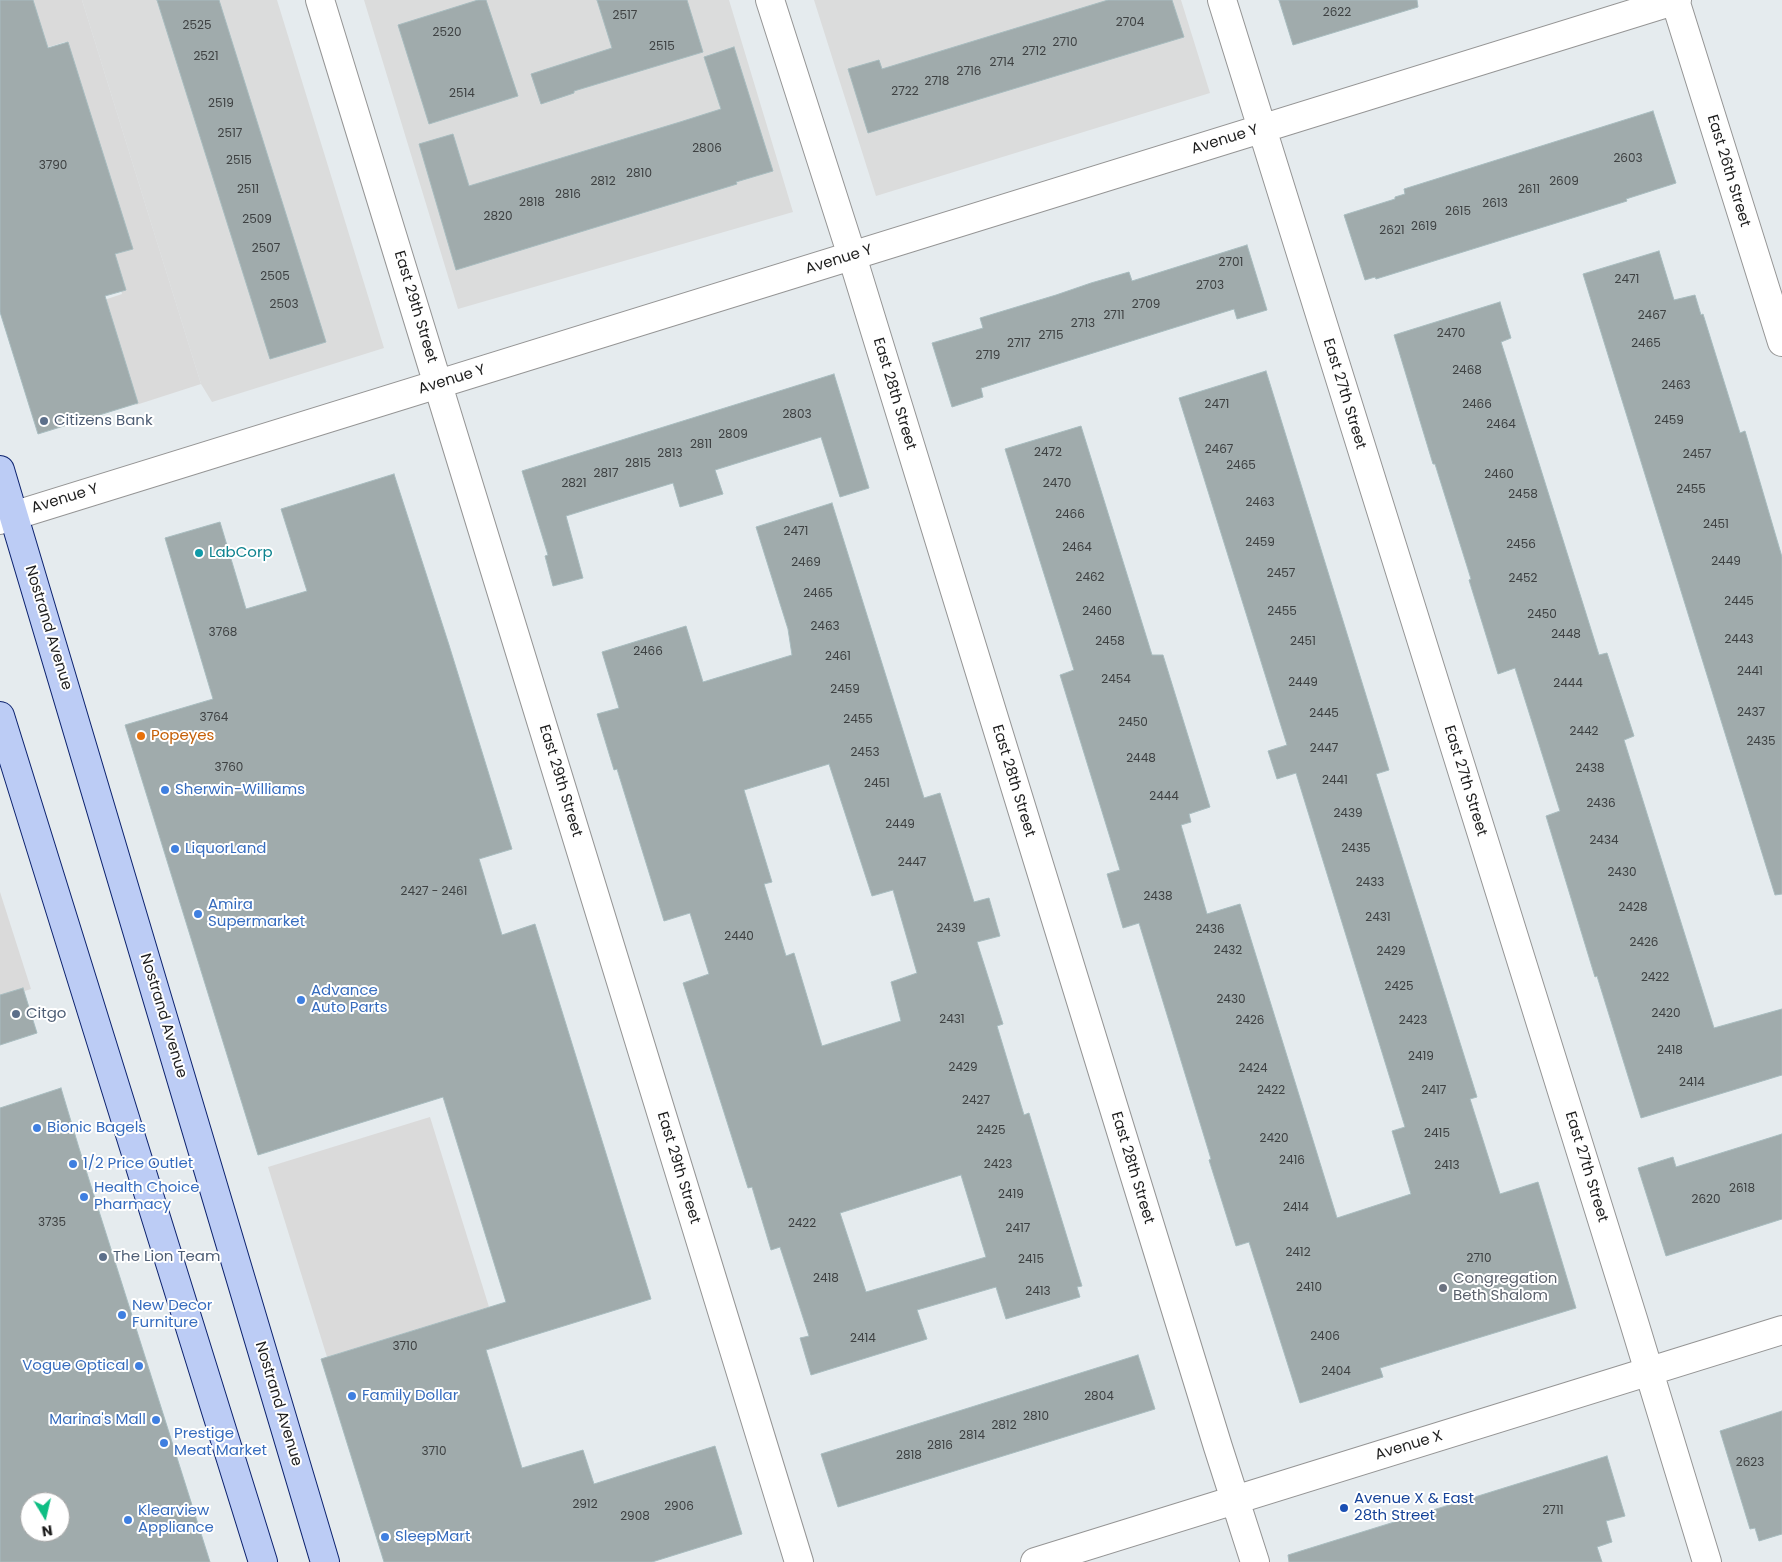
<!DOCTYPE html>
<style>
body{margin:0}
#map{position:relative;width:1782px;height:1562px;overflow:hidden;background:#e5ebee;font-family:Poppins,sans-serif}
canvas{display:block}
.north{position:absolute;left:20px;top:1492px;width:50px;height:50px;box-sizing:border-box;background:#fff;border:1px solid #a5a5a5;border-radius:50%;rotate:171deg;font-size:14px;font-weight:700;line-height:20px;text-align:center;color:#1e1e1e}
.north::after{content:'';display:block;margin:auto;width:18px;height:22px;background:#0ebe83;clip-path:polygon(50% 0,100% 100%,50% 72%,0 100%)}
</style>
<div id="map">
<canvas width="1782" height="1562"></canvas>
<div class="north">N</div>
</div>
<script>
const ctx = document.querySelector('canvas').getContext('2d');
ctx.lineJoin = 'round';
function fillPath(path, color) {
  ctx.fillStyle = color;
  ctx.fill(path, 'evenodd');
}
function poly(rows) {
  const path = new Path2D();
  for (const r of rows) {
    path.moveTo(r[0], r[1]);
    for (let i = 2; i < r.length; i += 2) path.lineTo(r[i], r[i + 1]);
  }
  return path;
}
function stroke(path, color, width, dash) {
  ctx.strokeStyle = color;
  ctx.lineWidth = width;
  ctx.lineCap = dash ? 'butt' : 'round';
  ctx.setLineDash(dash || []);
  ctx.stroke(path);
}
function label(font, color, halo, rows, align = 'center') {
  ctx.font = font + ' Poppins,sans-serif';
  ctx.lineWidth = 4;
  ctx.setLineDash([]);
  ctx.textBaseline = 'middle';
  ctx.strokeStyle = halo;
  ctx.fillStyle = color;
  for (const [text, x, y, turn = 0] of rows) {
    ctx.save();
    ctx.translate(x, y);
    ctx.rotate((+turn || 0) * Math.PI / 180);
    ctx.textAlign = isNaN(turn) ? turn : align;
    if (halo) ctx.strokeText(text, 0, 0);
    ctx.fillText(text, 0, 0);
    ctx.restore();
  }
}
fillPath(poly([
 [82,0,277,0,384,348,212,402,201,384],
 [364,0,729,0,793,212,458,309],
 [814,0,1181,0,1210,93,876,196]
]), '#dbdcdc');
fillPath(poly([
 [26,0,82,0,201,384,136,405,104,300,122,294,111,256,129,250,65,42,42,49],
 [0,892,31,989,0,999],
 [430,1117,489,1307,327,1357,268,1167]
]), '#dadada');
const building = poly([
 [0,0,33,0,48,48,68,42,133,249,115,254,126,290,105,296,138,403,38,434,0,312,0,0],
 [157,0,219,0,326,342,270,359,157,0],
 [478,0,486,0,518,96,429,124,398,25,478,0],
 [597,0,687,0,703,52,574,91,574,93,541,104,531,74,612,48,597,0],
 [1108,0,1172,0,1184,37,868,133,848,69,879,60,882,69,1108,0],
 [1279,0,1417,0,1418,7,1293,45,1279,0],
 [734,47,773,171,736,182,737,184,456,270,419,144,453,134,469,186,680,122,721,109,704,57,734,47],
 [1653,111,1676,183,1626,199,1627,201,1376,279,1375,277,1365,280,1344,215,1395,199,1395,197,1405,194,1404,189,1653,111],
 [1247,245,1267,310,1237,319,1234,309,981,388,983,397,952,407,932,343,983,328,980,318,1056,295,1091,283,1129,272,1132,281,1247,245],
 [1659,251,1674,300,1695,295,1701,315,1703,314,1740,433,1745,431,1782,557,1782,894,1775,895,1583,274,1659,251],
 [1500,302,1511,338,1501,342,1599,655,1607,653,1634,736,1624,740,1714,1028,1782,1009,1782,1075,1641,1118,1597,976,1595,977,1546,816,1560,811,1515,668,1498,674,1469,580,1471,579,1435,464,1433,464,1394,335,1500,302],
 [1266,371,1389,770,1376,774,1477,1097,1470,1099,1500,1194,1538,1182,1576,1308,1380,1368,1383,1377,1300,1403,1249,1242,1236,1246,1209,1160,1211,1159,1139,923,1123,928,1107,874,1120,870,1060,675,1074,670,1005,449,1081,426,1152,655,1163,655,1210,807,1189,814,1191,822,1181,825,1207,914,1240,904,1337,1218,1411,1194,1392,1131,1405,1127,1296,773,1277,779,1268,751,1287,745,1179,398,1266,371],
 [834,374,869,488,840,497,821,437,715,470,723,494,680,507,673,483,598,506,566,516,583,578,553,586,545,556,548,555,522,471,834,374],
 [394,474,449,645,512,849,479,859,502,935,535,924,651,1299,486,1350,522,1468,583,1450,594,1484,715,1446,742,1534,652,1562,384,1562,321,1359,506,1302,443,1097,258,1155,125,725,213,699,165,538,220,522,246,609,307,591,281,509,394,474],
 [832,503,924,798,940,793,974,902,989,898,1000,936,977,942,1003,1024,997,1026,1024,1115,1029,1113,1082,1286,1077,1287,1080,1297,1006,1319,996,1287,917,1310,927,1339,811,1375,800,1338,809,1336,780,1247,771,1250,752,1187,748,1188,683,983,709,974,690,913,664,921,617,769,614,770,597,714,619,708,602,652,686,626,703,682,792,655,788,629,756,527,832,503],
 [829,764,872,896,893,890,917,973,891,982,901,1021,822,1046,794,953,786,956,764,884,772,882,744,790,829,764],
 [961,1175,986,1257,866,1292,840,1213,961,1175],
 [23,988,37,1033,0,1045,0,995,23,988],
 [61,1088,79,1148,210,1562,0,1562,0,1108,61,1088],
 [30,1502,60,1502,60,1532,30,1532,30,1502],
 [1782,1134,1782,1219,1666,1256,1638,1168,1673,1157,1676,1167,1782,1134],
 [1138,1355,1155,1409,838,1507,821,1454,1138,1355],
 [1782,1411,1782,1534,1759,1541,1755,1528,1750,1529,1720,1431,1782,1411],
 [1607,1456,1625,1516,1606,1521,1612,1542,1597,1547,1602,1562,1289,1562,1288,1555,1607,1456]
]);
fillPath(building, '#a0abac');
stroke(building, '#a8bcbf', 1);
const minor = poly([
 [320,0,799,1562],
 [770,0,852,256,1218,1447,1255,1562],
 [1222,0,1633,1319,1707,1562],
 [1675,0,1782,342],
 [0,520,1677,0],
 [1035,1562,1782,1330]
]);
const secondary = poly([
 [0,470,325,1562],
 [0,716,263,1562]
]);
stroke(minor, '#959595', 30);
stroke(secondary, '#0c226e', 30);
stroke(minor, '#fff', 28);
stroke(secondary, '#bcccf5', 28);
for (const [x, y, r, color] of [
 [44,421,5,"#5c6f8a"],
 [199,553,5,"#0f9aa8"],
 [141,736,5,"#e8710a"],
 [165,790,5,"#3f7fe0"],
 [175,849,5,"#3f7fe0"],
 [198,914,5,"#3f7fe0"],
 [301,1000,5,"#3f7fe0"],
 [16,1014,5,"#5c6f8a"],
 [37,1128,5,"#3f7fe0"],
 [73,1164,5,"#3f7fe0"],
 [84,1197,5,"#3f7fe0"],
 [103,1257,5,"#5c6f8a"],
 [1443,1288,5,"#6b7280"],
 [122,1315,5,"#3f7fe0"],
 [139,1366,5,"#3f7fe0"],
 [352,1396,5,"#3f7fe0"],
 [156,1420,5,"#3f7fe0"],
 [164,1443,5,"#3f7fe0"],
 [1344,1508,5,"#1a4fb4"],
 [128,1520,5,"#3f7fe0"],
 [385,1537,5,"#3f7fe0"]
]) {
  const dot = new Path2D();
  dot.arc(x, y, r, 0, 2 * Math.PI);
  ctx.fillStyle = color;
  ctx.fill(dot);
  stroke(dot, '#fff', 2);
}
label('12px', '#3e4142', null, [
 ["2622",1337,13],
 ["2517",625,16],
 ["2704",1130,23],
 ["2525",197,26],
 ["2520",447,33],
 ["2710",1065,43],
 ["2515",662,47],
 ["2712",1034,52],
 ["2521",206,57],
 ["2714",1002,63],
 ["2716",969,72],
 ["2718",937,82],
 ["2722",905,92],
 ["2514",462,94],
 ["2519",221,104],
 ["2517",230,134],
 ["2806",707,149],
 ["2603",1628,159],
 ["2515",239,161],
 ["3790",53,166],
 ["2810",639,174],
 ["2812",603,182],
 ["2609",1564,182],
 ["2511",248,190],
 ["2611",1529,190],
 ["2816",568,195],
 ["2818",532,203],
 ["2613",1495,204],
 ["2615",1458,212],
 ["2820",498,217],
 ["2509",257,220],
 ["2619",1424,227],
 ["2621",1392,231],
 ["2507",266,249],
 ["2701",1231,263],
 ["2505",275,277],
 ["2471",1627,280],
 ["2703",1210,286],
 ["2503",284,305],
 ["2709",1146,305],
 ["2711",1114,316],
 ["2467",1652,316],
 ["2713",1083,324],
 ["2470",1451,334],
 ["2715",1051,336],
 ["2717",1019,344],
 ["2465",1646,344],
 ["2719",988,356],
 ["2468",1467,371],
 ["2463",1676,386],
 ["2471",1217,405],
 ["2466",1477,405],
 ["2803",797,415],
 ["2459",1669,421],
 ["2464",1501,425],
 ["2809",733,435],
 ["2811",701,445],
 ["2467",1219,450],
 ["2472",1048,453],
 ["2813",670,454],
 ["2457",1697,455],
 ["2815",638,464],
 ["2465",1241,466],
 ["2817",606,474],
 ["2460",1499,475],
 ["2821",574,484],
 ["2470",1057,484],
 ["2455",1691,490],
 ["2458",1523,495],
 ["2463",1260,503],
 ["2466",1070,515],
 ["2451",1716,525],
 ["2471",796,532],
 ["2459",1260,543],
 ["2456",1521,545],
 ["2464",1077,548],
 ["2449",1726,562],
 ["2469",806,563],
 ["2457",1281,574],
 ["2462",1090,578],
 ["2452",1523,579],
 ["2465",818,594],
 ["2445",1739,602],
 ["2460",1097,612],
 ["2455",1282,612],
 ["2450",1542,615],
 ["2463",825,627],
 ["3768",223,633],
 ["2448",1566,635],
 ["2443",1739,640],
 ["2458",1110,642],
 ["2451",1303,642],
 ["2466",648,652],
 ["2461",838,657],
 ["2441",1750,672],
 ["2454",1116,680],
 ["2449",1303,683],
 ["2444",1568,684],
 ["2459",845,690],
 ["2437",1751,713],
 ["2445",1324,714],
 ["3764",214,718],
 ["2455",858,720],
 ["2450",1133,723],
 ["2442",1584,732],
 ["2435",1761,742],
 ["2447",1324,749],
 ["2453",865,753],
 ["2448",1141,759],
 ["3760",229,768],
 ["2438",1590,769],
 ["2441",1335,781],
 ["2451",877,784],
 ["2444",1164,797],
 ["2436",1601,804],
 ["2439",1348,814],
 ["2449",900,825],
 ["2434",1604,841],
 ["2435",1356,849],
 ["2447",912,863],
 ["2430",1622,873],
 ["2433",1370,883],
 ["2427 - 2461",434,892],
 ["2438",1158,897],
 ["2428",1633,908],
 ["2431",1378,918],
 ["2439",951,929],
 ["2436",1210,930],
 ["2440",739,937],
 ["2426",1644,943],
 ["2432",1228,951],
 ["2429",1391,952],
 ["2422",1655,978],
 ["2425",1399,987],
 ["2430",1231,1000],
 ["2420",1666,1014],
 ["2431",952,1020],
 ["2426",1250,1021],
 ["2423",1413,1021],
 ["2418",1670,1051],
 ["2419",1421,1057],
 ["2429",963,1068],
 ["2424",1253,1069],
 ["2414",1692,1083],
 ["2422",1271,1091],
 ["2417",1434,1091],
 ["2427",976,1101],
 ["2425",991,1131],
 ["2415",1437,1134],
 ["2420",1274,1139],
 ["2416",1292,1161],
 ["2423",998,1165],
 ["2413",1447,1166],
 ["2618",1742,1189],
 ["2419",1011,1195],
 ["2620",1706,1200],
 ["2414",1296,1208],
 ["3735",52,1223],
 ["2422",802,1224],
 ["2417",1018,1229],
 ["2412",1298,1253],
 ["2710",1479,1259],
 ["2415",1031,1260],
 ["2418",826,1279],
 ["2410",1309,1288],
 ["2413",1038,1292],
 ["2406",1325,1337],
 ["2414",863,1339],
 ["3710",405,1347],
 ["2404",1336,1372],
 ["2804",1099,1397],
 ["2810",1036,1417],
 ["2812",1004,1426],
 ["2814",972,1436],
 ["2816",940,1446],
 ["3710",434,1452],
 ["2818",909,1456],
 ["2623",1750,1463],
 ["2912",585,1505],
 ["2906",679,1507],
 ["2711",1553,1511],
 ["2908",635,1517]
]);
label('15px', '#1e1e1e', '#fff', [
 ["Avenue Y",1225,140,-17],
 ["East 26th Street",1728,171,73],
 ["Avenue Y",839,260,-17],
 ["East 29th Street",415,307,73],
 ["Avenue Y",452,380,-17],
 ["East 28th Street",894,394,73],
 ["East 27th Street",1344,394,73],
 ["Avenue Y",65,499,-17],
 ["Nostrand Avenue",48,628,73],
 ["East 29th Street",560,781,73],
 ["East 28th Street",1013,781,73],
 ["East 27th Street",1465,781,73],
 ["Nostrand Avenue",163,1016,73],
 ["East 27th Street",1586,1167,73],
 ["East 29th Street",678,1168,73],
 ["East 28th Street",1132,1168,73],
 ["Nostrand Avenue",278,1404,73],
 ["Avenue X",1409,1446,-17]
]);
label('15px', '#4e5e75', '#fff', [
 ["Citizens Bank",54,421],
 ["Citgo",26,1014],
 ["The Lion Team",113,1257]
], 'left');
label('15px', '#0d838f', '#fff', [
 ["LabCorp",209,553]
], 'left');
label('15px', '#c56008', '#fff', [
 ["Popeyes",151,736]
], 'left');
label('15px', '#366cbe', '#fff', [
 ["Sherwin-Williams",175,790],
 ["LiquorLand",185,849],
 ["Amira",208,905],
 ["Supermarket",208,922],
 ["Advance",311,991],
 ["Auto Parts",311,1008],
 ["Bionic Bagels",47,1128],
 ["1/2 Price Outlet",83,1164],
 ["Health Choice",94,1188],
 ["Pharmacy",94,1205],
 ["New Decor",132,1306],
 ["Furniture",132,1323],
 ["Vogue Optical",129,1366,"right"],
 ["Family Dollar",362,1396],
 ["Marina's Mall",146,1420,"right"],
 ["Prestige",174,1434],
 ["Meat Market",174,1451],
 ["Klearview",138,1511],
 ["Appliance",138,1528],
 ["SleepMart",395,1537]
], 'left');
label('15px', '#5b616d', '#fff', [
 ["Congregation",1453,1279],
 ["Beth Shalom",1453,1296]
], 'left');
label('15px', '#164399', '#fff', [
 ["Avenue X & East",1354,1499],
 ["28th Street",1354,1516]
], 'left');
</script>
